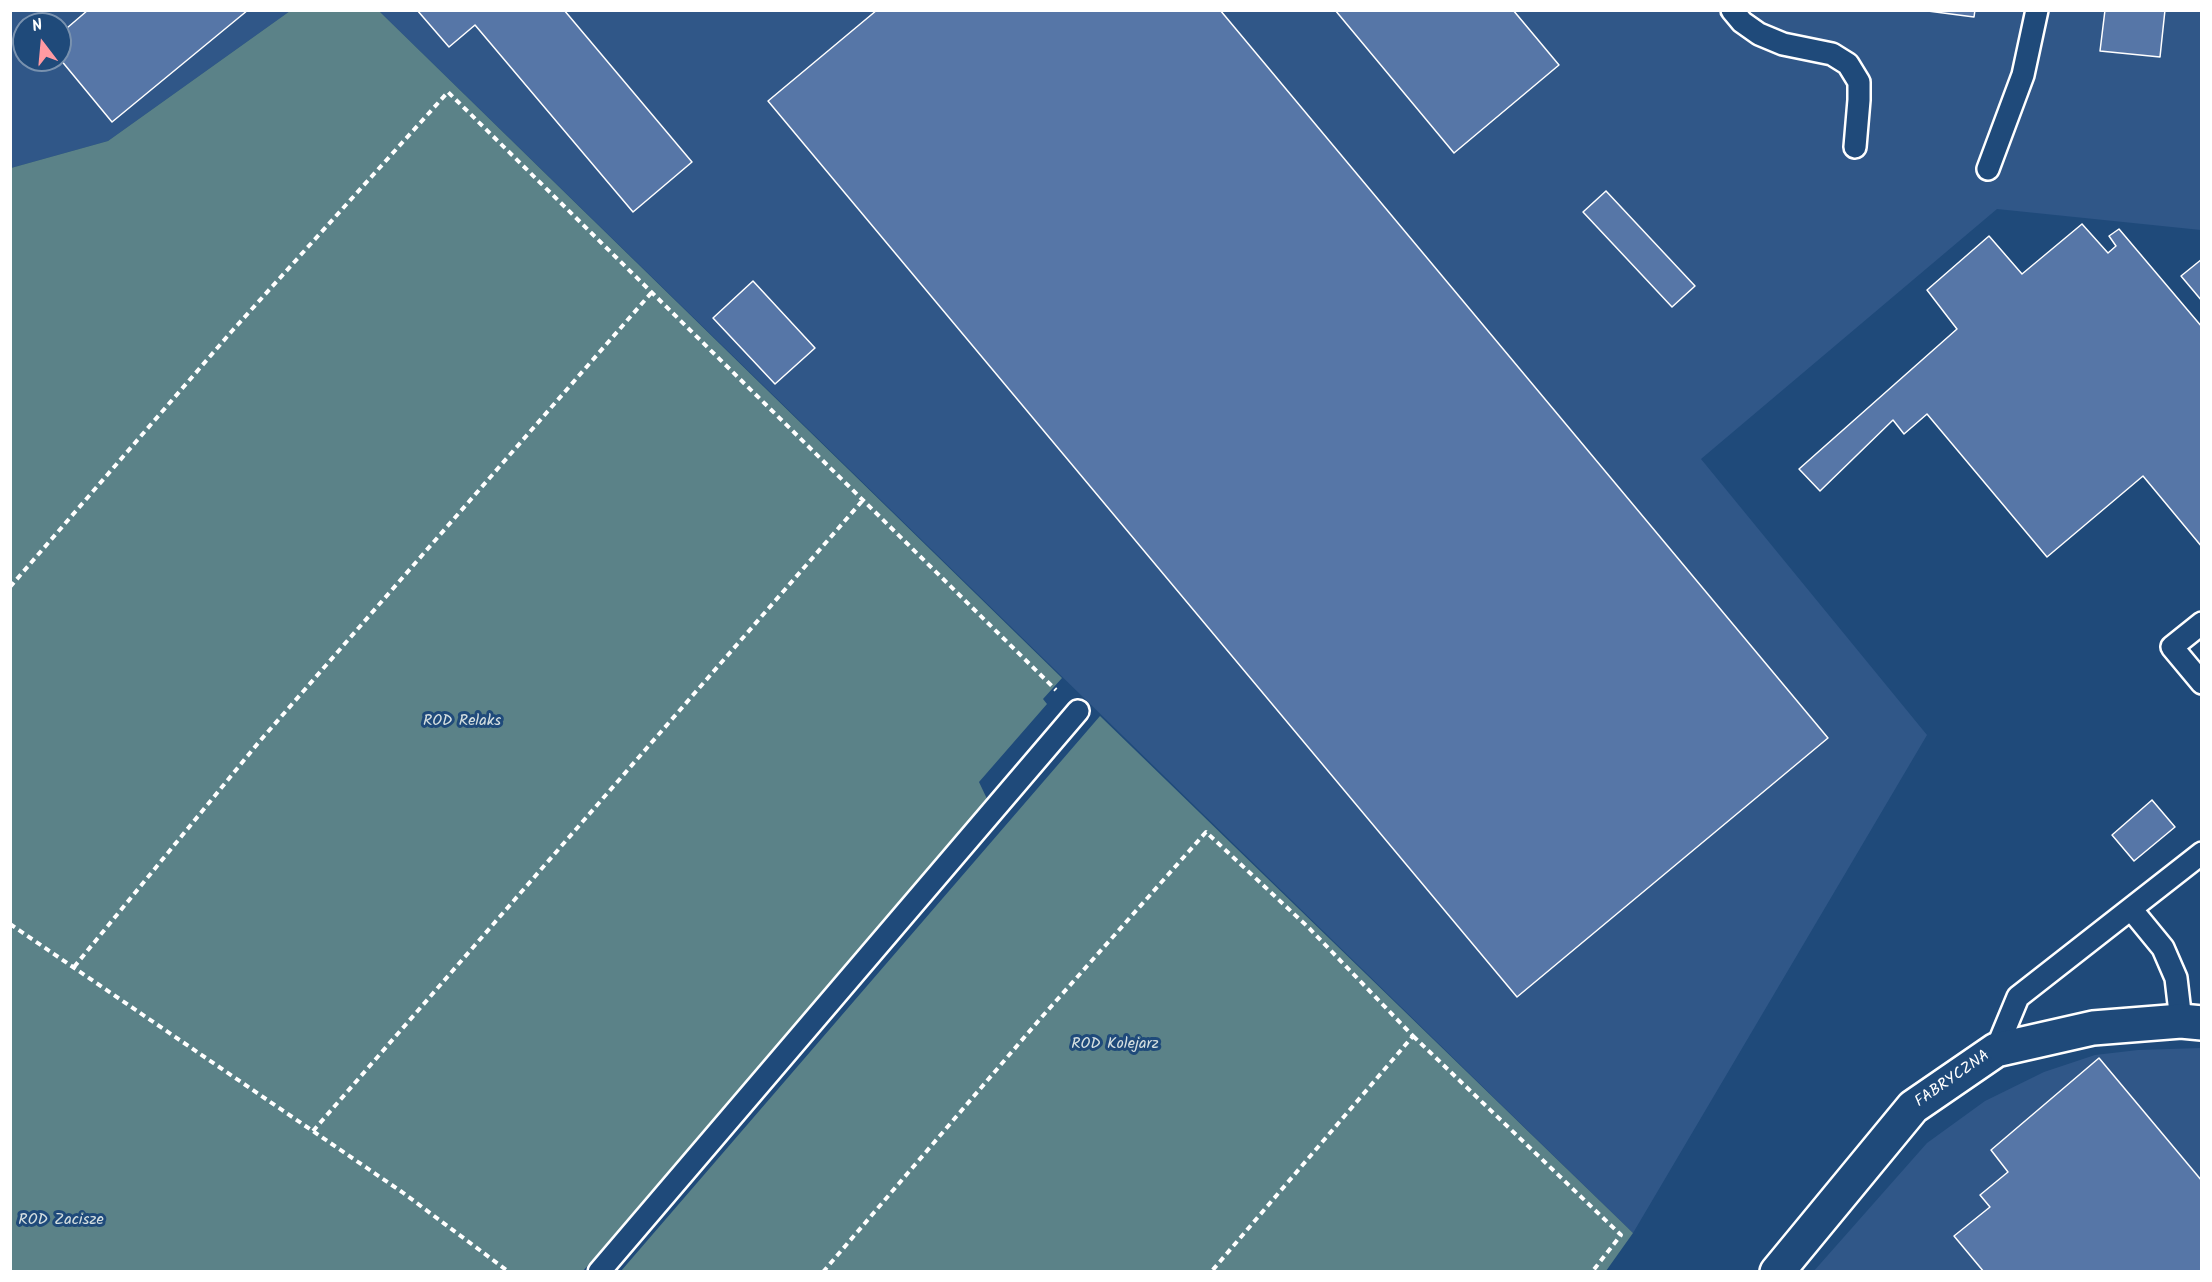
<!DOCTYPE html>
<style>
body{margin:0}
#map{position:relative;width:2212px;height:1282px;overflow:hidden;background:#1f4a7a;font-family:Kalam,sans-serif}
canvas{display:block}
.frame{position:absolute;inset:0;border:12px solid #fff;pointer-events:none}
.north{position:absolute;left:12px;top:12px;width:60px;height:60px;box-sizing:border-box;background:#1f4a7a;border:2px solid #7992af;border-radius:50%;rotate:344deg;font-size:16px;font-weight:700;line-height:24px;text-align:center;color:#fff}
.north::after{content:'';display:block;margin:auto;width:21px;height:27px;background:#ff9aa2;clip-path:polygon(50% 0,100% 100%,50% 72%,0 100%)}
</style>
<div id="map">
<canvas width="2212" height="1282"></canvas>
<div class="frame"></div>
<div class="north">N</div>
</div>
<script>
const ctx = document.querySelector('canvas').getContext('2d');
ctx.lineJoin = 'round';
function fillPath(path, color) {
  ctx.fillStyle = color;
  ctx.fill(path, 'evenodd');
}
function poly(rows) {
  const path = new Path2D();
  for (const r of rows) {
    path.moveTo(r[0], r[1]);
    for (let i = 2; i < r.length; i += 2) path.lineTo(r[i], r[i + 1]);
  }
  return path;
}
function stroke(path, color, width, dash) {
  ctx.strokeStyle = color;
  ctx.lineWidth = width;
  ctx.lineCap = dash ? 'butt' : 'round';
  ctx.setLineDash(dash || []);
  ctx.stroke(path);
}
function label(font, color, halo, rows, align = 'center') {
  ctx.font = font + ' Kalam,sans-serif';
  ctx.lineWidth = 6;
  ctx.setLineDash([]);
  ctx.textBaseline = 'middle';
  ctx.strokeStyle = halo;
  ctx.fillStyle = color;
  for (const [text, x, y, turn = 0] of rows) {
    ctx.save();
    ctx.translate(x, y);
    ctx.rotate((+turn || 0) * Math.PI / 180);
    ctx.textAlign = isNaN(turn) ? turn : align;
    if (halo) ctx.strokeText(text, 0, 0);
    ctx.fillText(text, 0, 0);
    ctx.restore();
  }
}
fillPath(poly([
 [11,11,290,11,108,141,11,168],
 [24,24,60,24,60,60,24,60],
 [379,11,2201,11,2201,230,1997,209,1701,459,1927,735,1633,1233],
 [2201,1048,2201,1271,1813,1272,1927,1143,1985,1101,2044,1072,2095,1055,2138,1050]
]), '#305788');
fillPath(poly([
 [290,11,379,11,1062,678,1043,699,1047,704,979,782,988,801,583,1271,11,1272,11,168,108,141],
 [1100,716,1633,1233,1606,1271,621,1271]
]), '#5b8288');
const building = poly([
 [88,10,248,10,112,122,60,59,60,34,88,10],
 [417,10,564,10,692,162,633,212,475,25,449,47,417,10],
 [877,10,1220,10,1828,738,1517,997,768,101,877,10],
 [1335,10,1513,10,1559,65,1454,153,1335,10],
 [1920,10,1975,10,1974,17,1920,10],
 [2105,10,2165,10,2160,57,2100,51,2105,10],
 [1606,191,1695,286,1672,307,1583,212,1606,191],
 [2082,224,2108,253,2116,246,2109,236,2119,229,2202,327,2202,547,2143,476,2047,557,1927,414,1904,434,1893,420,1820,491,1799,469,1957,329,1927,290,1989,236,2022,274,2082,224],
 [2202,259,2202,301,2181,276,2202,259],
 [753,281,815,348,775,384,713,318,753,281],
 [2152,800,2175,827,2134,861,2112,835,2152,800],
 [2099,1058,2202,1181,2202,1272,1984,1272,1954,1236,1990,1207,1980,1195,2008,1172,1991,1150,2099,1058]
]);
fillPath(building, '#5676a7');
stroke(building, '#fff', 1.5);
const lane = poly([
 [1732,10,1742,22,1759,34,1783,44,1832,54,1848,64,1859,82,1859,100,1855,147],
 [1988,169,2023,75,2037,10],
 [2202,623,2172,647,2202,683],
 [2131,909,2163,948,2176,978,2181,1021],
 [1996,1050,2018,997,2202,853],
 [599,1272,1078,711]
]);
const street = poly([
 [1777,1272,1913,1107,1996,1050,2093,1028,2181,1021,2202,1023]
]);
stroke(lane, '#fff', 26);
stroke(street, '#fff', 38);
stroke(poly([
 [10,587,232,331,448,92,1056,690],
 [10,924,402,1192,509,1272],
 [74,967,259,742,652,292],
 [1413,1036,1621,1235,1592,1272],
 [313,1131,863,500],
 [823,1272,1040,1019,1206,832,1309,928,1413,1036,1211,1272]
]), '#fff', 4, [6, 4.5]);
stroke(lane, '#1f4a7a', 21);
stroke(street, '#1f4a7a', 33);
label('16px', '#d6e0e1', '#1f4a7a', [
 ["ROD Relaks",462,722],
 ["ROD Kolejarz",1115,1045],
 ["ROD Zacisze",61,1221]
]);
label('16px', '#fff', '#1f4a7a', [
 ["FABRYCZNA",1953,1080,-35]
]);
</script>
